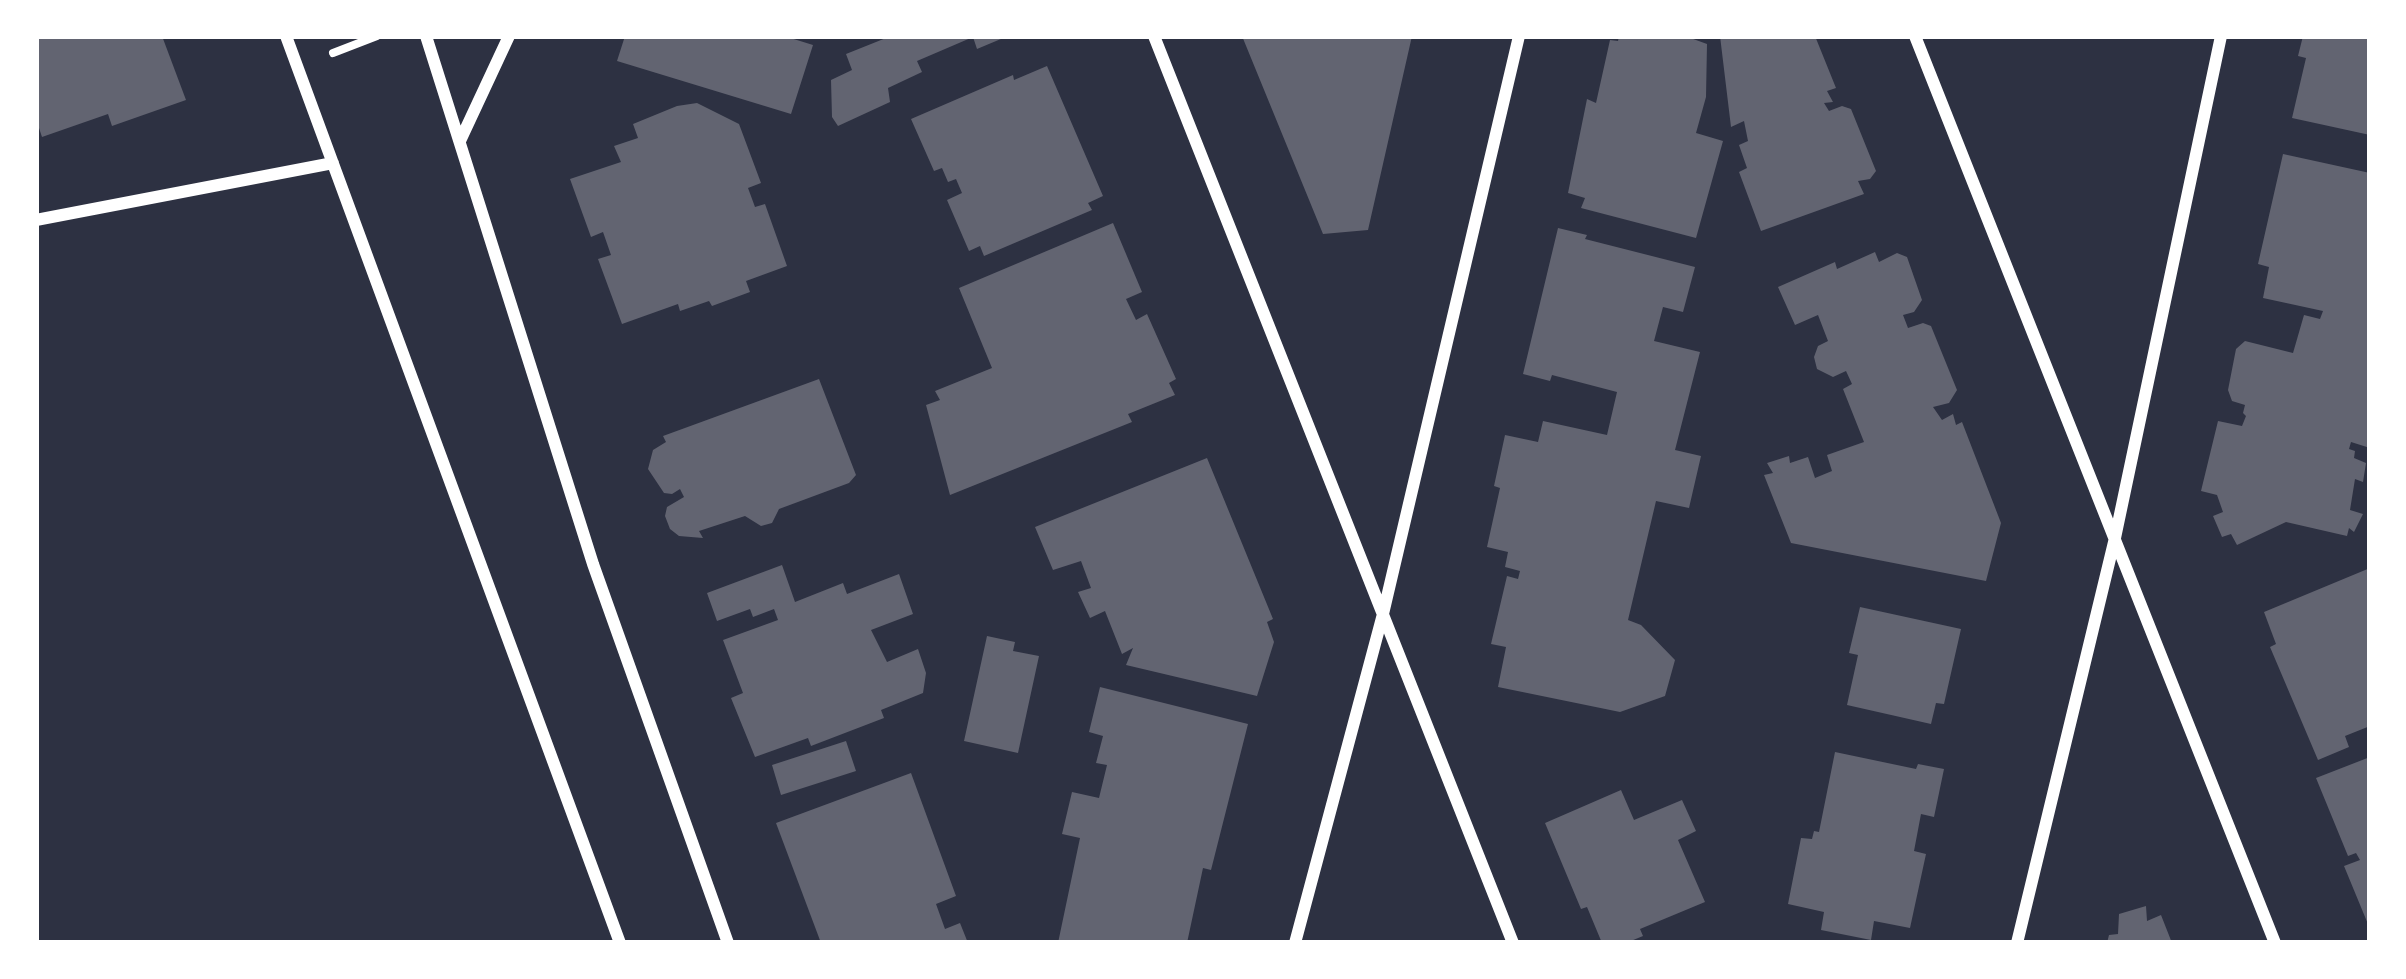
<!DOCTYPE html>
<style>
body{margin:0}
#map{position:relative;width:2406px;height:979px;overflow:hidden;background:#2d3142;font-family:Barlow,sans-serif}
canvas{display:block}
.frame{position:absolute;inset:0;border:39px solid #fff;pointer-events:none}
</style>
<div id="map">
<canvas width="2406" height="979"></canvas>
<div class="frame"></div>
</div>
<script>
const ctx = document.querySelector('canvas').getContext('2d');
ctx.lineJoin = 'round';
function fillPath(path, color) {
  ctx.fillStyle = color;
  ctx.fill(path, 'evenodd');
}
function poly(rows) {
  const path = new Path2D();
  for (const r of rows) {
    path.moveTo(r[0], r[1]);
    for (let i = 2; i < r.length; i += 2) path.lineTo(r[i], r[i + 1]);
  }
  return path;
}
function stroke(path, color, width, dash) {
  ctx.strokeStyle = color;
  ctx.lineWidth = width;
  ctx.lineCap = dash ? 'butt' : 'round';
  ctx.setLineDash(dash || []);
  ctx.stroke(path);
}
fillPath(poly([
 [36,36,162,36,186,100,112,126,108,114,42,137,36,119],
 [625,36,784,36,813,45,791,114,617,61],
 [891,36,1008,36,977,49,973,37,917,61,922,72,888,88,890,102,838,126,832,117,831,80,852,70,846,54],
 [1242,36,1412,36,1368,230,1323,234],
 [1619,36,1685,36,1707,44,1706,97,1696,133,1723,141,1696,238,1581,208,1585,198,1568,193,1587,99,1596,103,1610,40,1618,41],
 [1720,36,1815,36,1836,88,1827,91,1833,102,1824,103,1829,111,1842,106,1851,109,1876,171,1870,179,1858,181,1864,194,1761,231,1739,172,1747,168,1739,145,1748,141,1744,121,1731,127],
 [2303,36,2370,36,2370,135,2292,118,2306,58,2298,56],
 [1047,66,1103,196,1088,203,1092,210,984,256,980,246,969,251,947,200,962,193,956,179,948,182,942,168,934,171,911,119,1013,75,1014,80],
 [697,103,739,124,761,183,748,188,755,207,765,204,787,266,746,281,750,292,712,306,709,301,680,311,678,304,622,324,598,259,611,255,603,232,591,237,570,179,621,162,614,146,638,138,633,124,677,106],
 [2283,154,2370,173,2370,448,2351,442,2349,449,2355,451,2354,458,2366,463,2363,482,2355,479,2350,510,2363,514,2354,532,2349,528,2347,536,2286,522,2237,545,2231,534,2222,537,2213,516,2223,512,2217,495,2201,491,2218,421,2242,426,2246,416,2243,413,2245,405,2232,401,2228,390,2236,349,2245,341,2293,353,2304,315,2320,319,2323,311,2263,298,2269,267,2258,264],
 [1113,223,1142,292,1126,299,1136,320,1147,314,1176,379,1169,383,1175,395,1128,414,1132,422,950,495,926,405,940,400,935,391,992,368,959,288],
 [1558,228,1587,235,1585,239,1695,267,1683,312,1663,307,1654,341,1700,352,1675,450,1701,456,1689,508,1656,501,1628,620,1641,625,1675,660,1665,696,1620,712,1498,687,1506,647,1491,644,1507,576,1518,579,1520,571,1505,567,1508,552,1487,547,1500,488,1494,486,1505,435,1538,442,1543,421,1607,435,1617,392,1552,375,1550,381,1523,374],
 [1875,252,1879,262,1897,253,1907,257,1922,300,1914,312,1903,315,1908,328,1923,323,1931,326,1957,390,1949,403,1933,407,1942,420,1953,414,1956,425,1962,422,2001,523,1986,581,1791,543,1764,475,1773,473,1767,463,1789,456,1790,463,1808,457,1815,478,1832,471,1827,455,1864,442,1843,389,1852,384,1846,371,1833,377,1817,369,1814,357,1818,346,1828,341,1818,315,1795,325,1778,287,1835,262,1837,269],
 [819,379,856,475,849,483,779,509,772,523,761,526,745,516,699,531,703,538,679,536,670,529,665,516,667,507,684,497,680,489,672,494,664,493,648,469,653,450,666,442,663,436],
 [1207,458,1273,619,1267,622,1274,642,1257,696,1126,665,1133,648,1122,654,1105,611,1090,618,1078,592,1091,588,1081,561,1053,570,1035,527],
 [782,565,795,602,843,583,847,594,899,574,913,614,871,630,887,662,918,649,926,673,923,693,881,710,884,718,811,746,808,738,755,757,731,698,743,693,723,640,778,620,774,609,753,617,750,609,717,621,707,593],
 [2370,568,2370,726,2345,736,2349,747,2318,760,2270,647,2276,644,2264,612],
 [1860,607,1961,629,1944,704,1936,703,1931,724,1847,705,1858,655,1849,653],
 [987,636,1015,642,1013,651,1039,656,1018,753,964,741],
 [1100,687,1248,724,1211,870,1203,868,1187,943,1058,943,1080,838,1062,834,1072,792,1099,798,1107,765,1096,763,1103,736,1089,732],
 [846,741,856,771,781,795,772,765],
 [1835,752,1916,769,1918,764,1944,769,1934,817,1921,814,1914,851,1926,854,1910,928,1874,921,1871,940,1821,930,1824,912,1788,904,1801,838,1812,839,1814,831,1819,832],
 [2370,757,2370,929,2344,866,2360,860,2356,853,2348,856,2316,778],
 [911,773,956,896,936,904,945,929,960,923,968,943,821,943,776,823],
 [1621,790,1634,820,1682,800,1696,831,1678,840,1705,902,1640,929,1643,936,1626,943,1602,943,1587,907,1581,909,1545,823],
 [2146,906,2147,921,2161,915,2172,943,2107,943,2109,935,2118,934,2119,914]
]), '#626471');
stroke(poly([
 [333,53,377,36]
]), '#fff', 8);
stroke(poly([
 [286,36,620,943],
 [426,36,593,564,728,943],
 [1154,36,1513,943],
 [1915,36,2275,943],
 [460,141,509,36],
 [36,220,333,163],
 [1295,943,1383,614,1519,36],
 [2017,943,2115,538,2221,36]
]), '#fff', 12);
</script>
